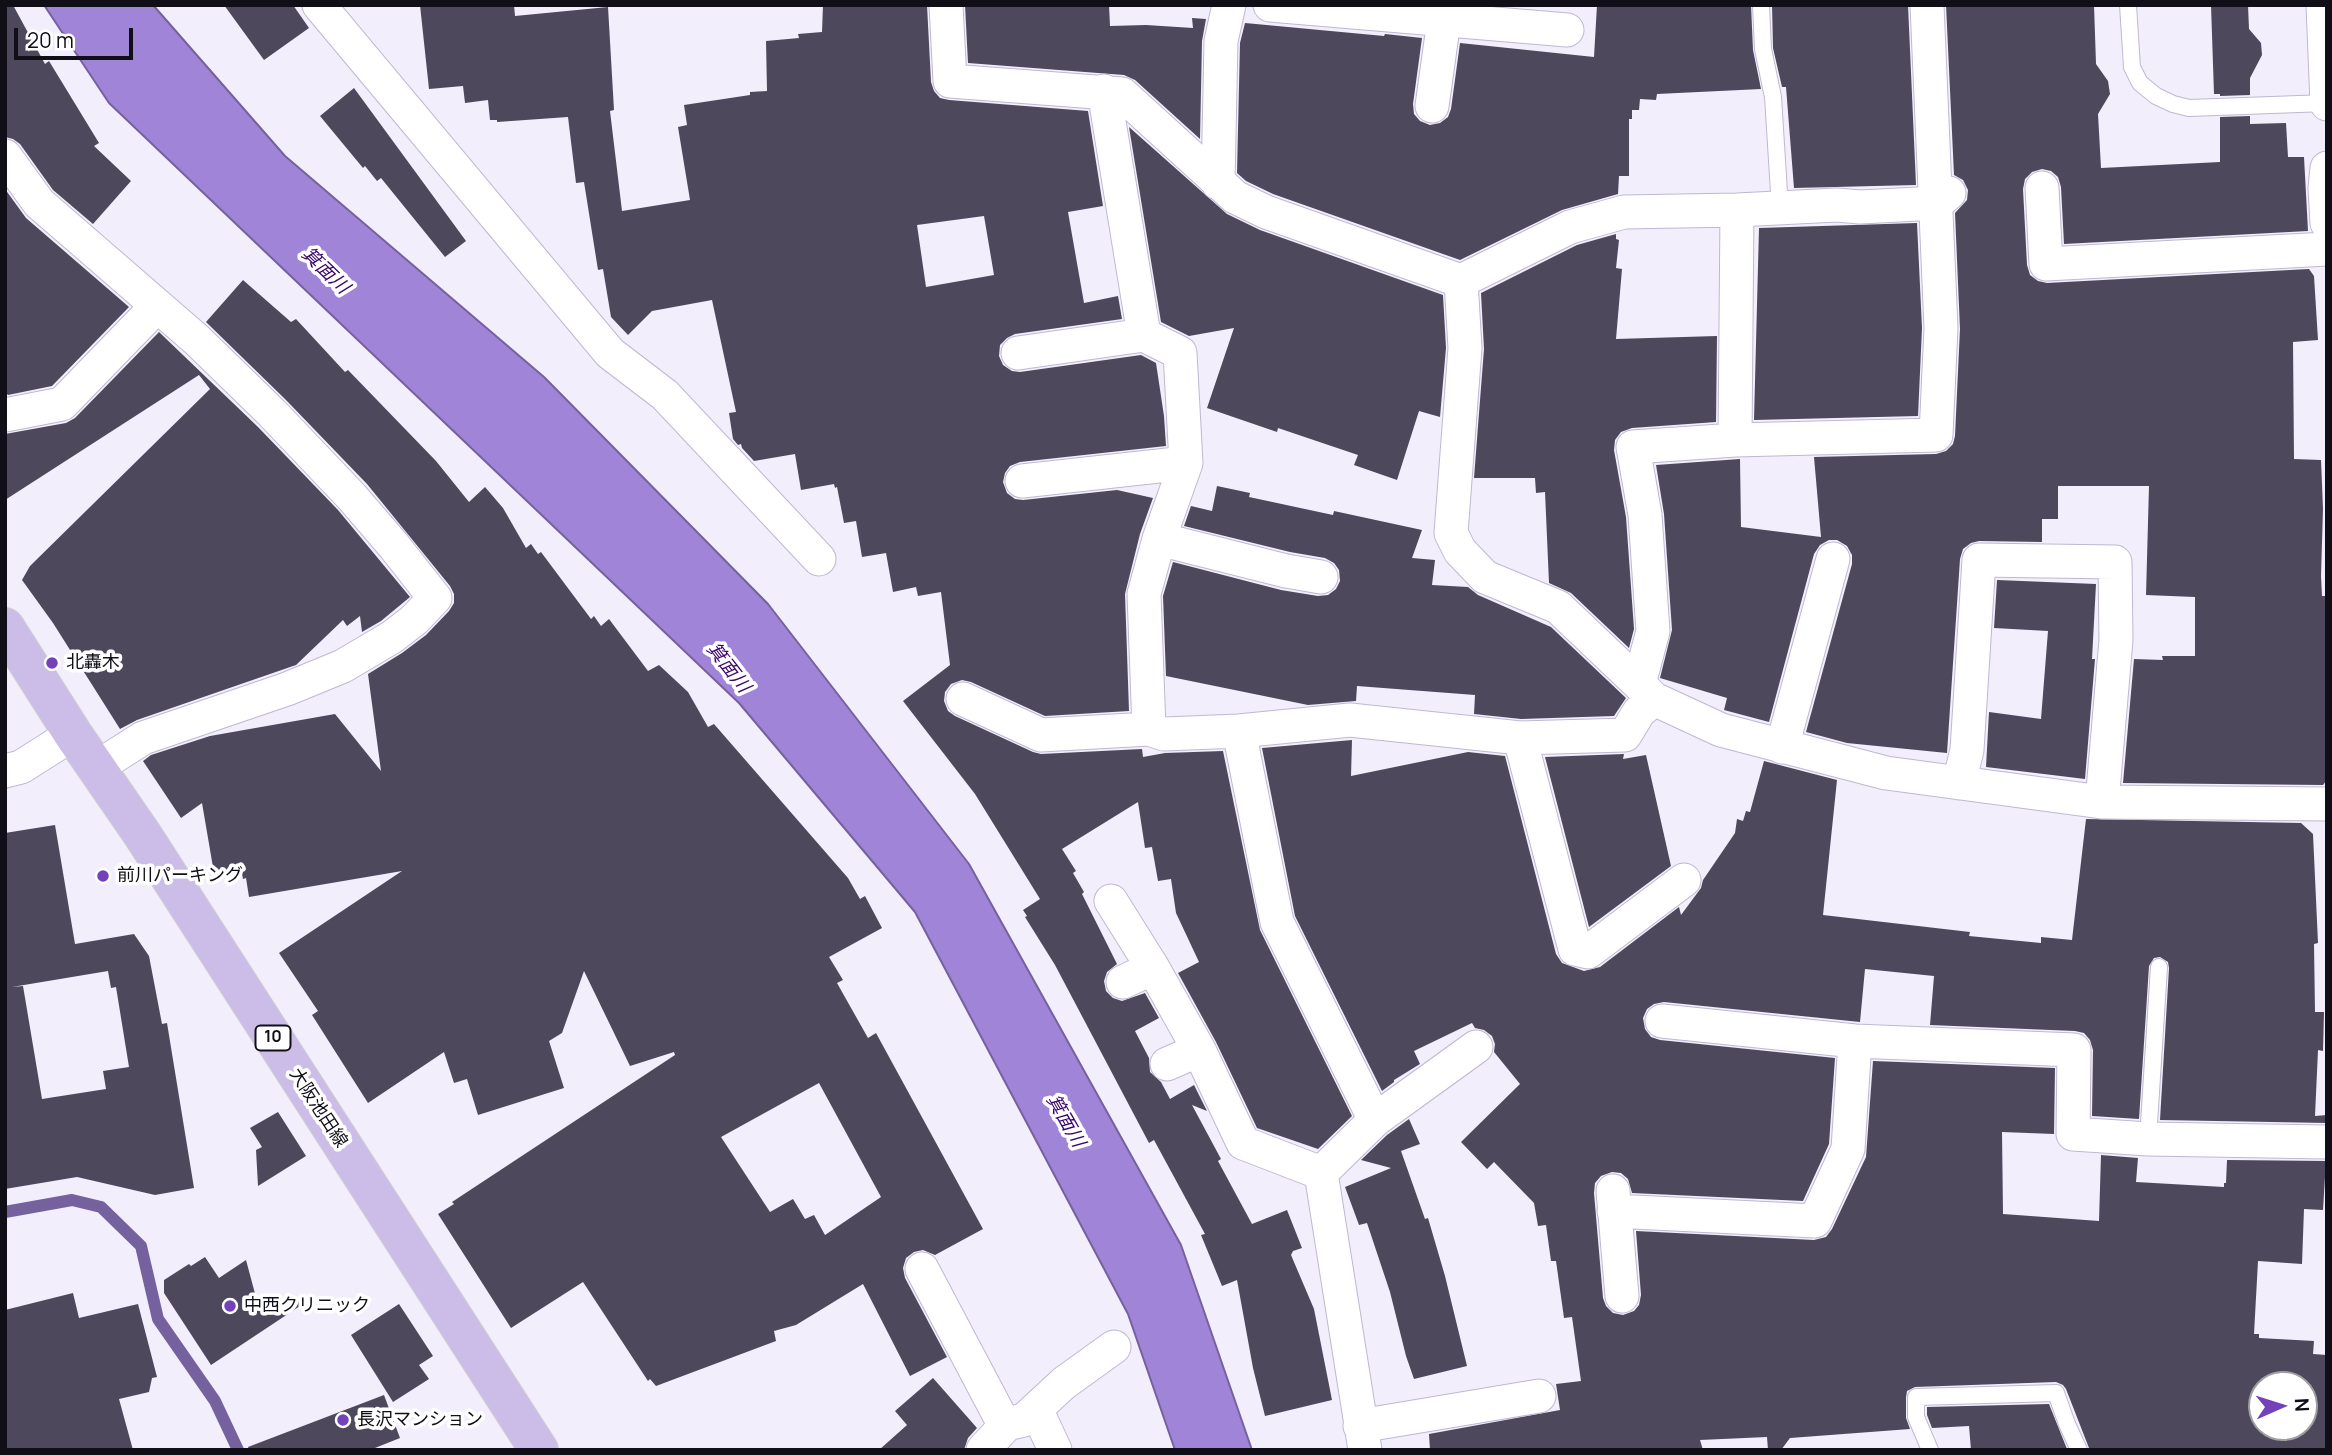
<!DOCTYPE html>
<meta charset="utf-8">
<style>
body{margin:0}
#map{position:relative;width:2332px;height:1455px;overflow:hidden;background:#f2eefc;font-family:Manrope,sans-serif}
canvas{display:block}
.frame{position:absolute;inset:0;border:7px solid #100e16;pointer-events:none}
.north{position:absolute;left:2248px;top:1371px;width:70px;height:70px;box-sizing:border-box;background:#fff;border:2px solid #9f9fa2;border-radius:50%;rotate:87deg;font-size:19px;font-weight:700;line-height:28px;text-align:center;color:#100e16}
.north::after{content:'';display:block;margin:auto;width:24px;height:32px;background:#7342ba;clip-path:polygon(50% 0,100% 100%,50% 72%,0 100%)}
.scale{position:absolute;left:14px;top:28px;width:119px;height:32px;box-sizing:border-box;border:4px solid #100e16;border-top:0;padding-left:9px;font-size:21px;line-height:24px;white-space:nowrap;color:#100e16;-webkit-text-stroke:5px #fff;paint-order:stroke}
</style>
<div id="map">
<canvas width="2332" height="1455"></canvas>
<div class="frame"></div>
<div class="north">N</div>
<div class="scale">20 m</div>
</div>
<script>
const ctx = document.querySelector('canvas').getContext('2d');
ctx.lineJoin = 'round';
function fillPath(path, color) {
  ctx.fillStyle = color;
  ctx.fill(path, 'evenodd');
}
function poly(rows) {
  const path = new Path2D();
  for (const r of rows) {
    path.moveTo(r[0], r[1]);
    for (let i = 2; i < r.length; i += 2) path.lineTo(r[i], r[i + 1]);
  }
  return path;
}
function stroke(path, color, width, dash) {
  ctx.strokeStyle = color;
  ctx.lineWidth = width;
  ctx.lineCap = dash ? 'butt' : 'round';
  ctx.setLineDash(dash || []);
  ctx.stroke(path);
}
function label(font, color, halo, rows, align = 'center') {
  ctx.font = font + ' Manrope,"Noto Sans JP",sans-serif';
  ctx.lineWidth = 7;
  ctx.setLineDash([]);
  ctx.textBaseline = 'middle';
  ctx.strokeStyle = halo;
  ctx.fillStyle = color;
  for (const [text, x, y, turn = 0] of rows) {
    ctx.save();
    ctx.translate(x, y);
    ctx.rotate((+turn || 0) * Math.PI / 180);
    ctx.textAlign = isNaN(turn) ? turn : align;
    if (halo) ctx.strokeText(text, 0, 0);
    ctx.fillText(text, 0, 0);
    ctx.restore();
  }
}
const water = poly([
 [44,5,153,5,285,156,544,377,768,604,969,864,1181,1245,1252,1450,1175,1450,1128,1314,915,912,739,703,109,103,44,5]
]);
fillPath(water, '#a084d8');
stroke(water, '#75619e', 2);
stroke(poly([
 [5,1212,72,1200,101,1207,141,1246,158,1319,215,1401,238,1450]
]), '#75619e', 12);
fillPath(poly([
 [5,5,13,5,45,64,49,61,99,143,94,146,131,181,93,224,53,190,20,144,13,139,5,137],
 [224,5,293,5,309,28,264,60],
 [420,5,514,5,515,16,608,7,614,110,610,111,622,211,690,200,678,127,687,125,684,105,750,95,750,92,767,91,766,41,799,38,798,34,822,32,823,5,927,5,931,82,934,91,940,98,949,100,1088,111,1103,206,1068,212,1084,303,1118,296,1122,319,1015,334,1007,338,1000,345,999,356,1003,365,1012,371,1020,372,1141,355,1156,363,1164,416,1166,446,1020,462,1010,466,1005,473,1003,482,1007,493,1015,499,1023,500,1117,490,1153,498,1140,534,1125,594,1129,711,1045,716,971,682,962,680,951,684,945,692,944,701,948,711,955,716,1033,752,1041,754,1142,749,1143,757,1165,753,1223,751,1260,930,1352,1116,1318,1149,1257,1128,1216,1042,1178,973,1199,962,1176,913,1171,879,1158,881,1152,847,1145,848,1138,802,1062,849,1076,871,1073,873,1084,892,1082,894,1117,964,1107,972,1104,981,1106,991,1113,998,1122,1001,1145,993,1159,1018,1135,1031,1149,1058,1150,1072,1161,1082,1170,1099,1194,1085,1207,1111,1192,1105,1221,1159,1218,1161,1252,1224,1287,1210,1302,1248,1293,1251,1291,1255,1314,1309,1332,1400,1265,1416,1253,1368,1237,1280,1222,1286,1201,1235,1205,1234,1154,1140,1149,1143,1055,965,1025,917,1027,916,1023,910,1040,899,975,794,903,701,950,665,941,592,918,596,916,587,893,592,886,553,862,557,856,521,844,523,837,487,835,488,834,484,801,490,795,454,754,461,742,448,741,444,738,445,733,439,729,413,736,412,712,300,652,311,628,335,611,317,603,269,598,270,584,182,576,183,568,117,497,122,497,120,490,120,488,100,465,103,463,86,429,89],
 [984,216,994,275,926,287,917,225],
 [965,5,1109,5,1110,26,1146,25,1193,28,1192,18,1206,19,1202,41,1200,139,1135,80,1124,75,968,63],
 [1597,5,1751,5,1753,50,1761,89,1657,94,1656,100,1640,99,1639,110,1632,110,1632,119,1629,119,1629,176,1619,176,1618,194,1562,210,1460,260,1273,194,1246,181,1237,173,1240,43,1245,23,1384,36,1385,34,1422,38,1413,104,1414,114,1420,121,1430,125,1440,123,1448,117,1451,109,1460,43,1594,57],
 [1772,5,1908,5,1916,185,1794,188,1786,87,1782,87,1773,48],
 [1946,5,2094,5,2096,64,2108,81,2110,94,2098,114,2101,168,2220,162,2220,117,2250,116,2250,124,2286,123,2288,157,2304,157,2308,231,2064,244,2061,187,2058,177,2051,171,2042,169,2032,172,2025,179,2023,189,2027,265,2030,275,2038,281,2047,283,2309,269,2314,276,2318,340,2293,342,2294,459,2321,460,2323,509,2321,576,2322,596,2327,596,2327,780,2323,785,2123,783,2134,659,2163,660,2162,656,2195,656,2195,597,2146,595,2149,486,2058,486,2058,519,2042,519,2042,542,1979,541,1971,543,1963,549,1960,559,1947,753,1847,743,1806,732,1852,564,1852,555,1847,546,1837,540,1829,540,1820,545,1814,554,1769,722,1724,710,1727,698,1660,678,1672,630,1664,514,1656,465,1740,459,1741,527,1821,537,1814,457,1936,454,1946,451,1953,444,1955,436,1960,329,1955,213,1967,200,1968,190,1963,180,1954,175],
 [2211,5,2248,5,2249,29,2261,43,2262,55,2250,78,2250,95,2220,96,2220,94,2214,94],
 [354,88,466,241,445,257,381,178,377,181,365,166,363,168,320,116],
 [1129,127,1227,214,1260,230,1443,295,1446,348,1440,417,1419,411,1397,480,1354,465,1358,455,1278,428,1277,432,1207,408,1234,328,1189,336,1161,322],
 [5,189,26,218,129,307,52,386,8,395,5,392],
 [1917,223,1922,328,1918,416,1754,420,1759,228],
 [1616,234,1616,239,1619,240,1616,268,1622,269,1616,339,1717,336,1716,422,1632,428,1621,432,1615,440,1614,450,1626,517,1634,629,1629,648,1571,593,1549,583,1545,492,1536,493,1535,478,1474,478,1484,349,1481,293,1577,245],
 [243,280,291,322,296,319,345,372,348,370,436,461,469,502,485,487,503,508,526,548,531,544,538,554,541,552,591,619,594,616,601,626,609,619,648,671,659,665,688,692,708,727,714,724,848,878,860,899,865,896,882,928,829,957,843,980,837,983,868,1038,876,1033,983,1229,935,1255,923,1250,914,1252,906,1258,903,1268,905,1278,947,1357,910,1376,863,1284,796,1325,774,1331,776,1341,656,1386,650,1379,648,1381,583,1282,511,1328,438,1214,454,1204,452,1202,675,1055,674,1052,630,1066,584,971,562,1033,549,1041,564,1088,478,1115,467,1079,454,1083,444,1052,368,1103,312,1015,318,1011,279,953,402,871,249,897,246,878,243,879,241,868,214,873,202,803,181,818,143,761,151,755,210,736,335,714,381,771,368,674,402,653,426,635,449,611,454,603,454,594,450,586,367,484,286,400,206,322],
 [819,1083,881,1197,825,1235,814,1215,805,1219,793,1199,770,1212,721,1137],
 [159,332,258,427,338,510,410,597,381,621,362,632,360,616,347,626,343,620,296,665,137,720,120,729,53,623,22,580,30,566,210,389,199,375,5,500,5,434,66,423,75,418],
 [1217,486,1250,493,1249,497,1333,515,1334,511,1422,530,1412,558,1435,560,1432,585,1468,587,1478,595,1551,627,1626,698,1614,716,1521,719,1474,714,1475,695,1357,686,1356,701,1308,705,1166,676,1163,596,1173,562,1281,590,1318,596,1328,595,1336,589,1340,581,1339,570,1334,563,1325,558,1290,552,1184,526,1191,506,1212,511],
 [1997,580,2096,584,2092,659,2095,659,2085,779,1986,767,1989,712,2041,719,2048,631,1994,628],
 [1352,740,1351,776,1468,752,1505,756,1556,954,1562,963,1584,971,1600,967,1679,907,1681,915,1701,888,1703,880,1735,833,1737,819,1743,821,1746,811,1750,812,1764,761,1837,780,1823,915,1970,932,1969,936,2041,943,2041,937,2072,940,2086,819,2301,823,2313,834,2318,943,2314,944,2315,1012,2324,1012,2323,1051,2318,1050,2315,1116,2327,1115,2327,1123,2160,1120,2169,968,2168,962,2160,957,2154,958,2149,966,2139,1119,2092,1116,2093,1050,2090,1040,2084,1033,2075,1031,1930,1025,1934,976,1865,969,1860,1022,1664,1002,1654,1004,1647,1009,1643,1018,1645,1029,1651,1037,1660,1040,1835,1058,1829,1144,1803,1201,1632,1193,1628,1179,1621,1173,1612,1172,1601,1176,1595,1183,1594,1193,1603,1298,1606,1306,1613,1313,1623,1315,1634,1311,1639,1305,1641,1295,1636,1231,1814,1240,1826,1237,1832,1229,1866,1157,1873,1061,2055,1068,2054,1134,2002,1132,2003,1214,2099,1221,2101,1155,2138,1158,2136,1182,2224,1187,2224,1183,2226,1183,2227,1160,2326,1161,2323,1210,2304,1209,2302,1264,2258,1261,2254,1334,2259,1334,2259,1338,2314,1341,2313,1354,2327,1355,2327,1450,2089,1448,2066,1389,2063,1385,2056,1382,1915,1387,1907,1391,1906,1397,1906,1418,1910,1429,1790,1438,1781,1450,1768,1450,1767,1437,1700,1440,1703,1450,1430,1450,1429,1434,1560,1410,1556,1384,1581,1381,1572,1317,1564,1318,1556,1261,1551,1261,1546,1225,1538,1226,1534,1203,1494,1162,1487,1169,1461,1142,1520,1084,1494,1052,1495,1044,1492,1036,1484,1030,1475,1028,1472,1023,1414,1051,1420,1064,1394,1080,1394,1082,1382,1091,1295,916,1262,748],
 [2262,1385,2304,1385,2304,1427,2262,1427],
 [1624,754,1623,759,1646,755,1671,866,1589,927,1545,757],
 [55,825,75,944,134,934,149,956,162,1024,167,1023,194,1188,155,1195,77,1177,5,1189,5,833],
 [108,971,111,988,116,987,129,1067,103,1071,106,1089,42,1099,23,986,12,987],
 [278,1112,306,1156,258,1186,256,1150,262,1147,250,1128],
 [1409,1119,1420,1144,1401,1151,1425,1219,1428,1218,1445,1276,1467,1366,1414,1379,1406,1356,1390,1292,1367,1223,1359,1225,1345,1187,1391,1168,1361,1160,1387,1135],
 [205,1257,219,1278,246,1260,257,1301,312,1298,211,1365,164,1293,164,1280,189,1264,191,1266],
 [73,1293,79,1318,138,1304,157,1377,152,1378,149,1392,119,1399,133,1450,5,1450,5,1310],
 [399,1304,433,1356,419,1365,429,1379,393,1402,351,1335],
 [933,1378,977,1428,968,1438,964,1450,879,1450,907,1425,895,1411],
 [384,1395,400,1438,370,1450,249,1450,248,1447],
 [2049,1404,2067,1449,1971,1450,1969,1426,1932,1428,1927,1415,1927,1407]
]), '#4e485c');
const lane = poly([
 [1761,5,1763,49,1773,97,1780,208],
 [2128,5,2132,67,2140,83,2156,96,2173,104,2189,108,2327,103],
 [2148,1139,2159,967],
 [1930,1450,1916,1417,1916,1397,2056,1393,2067,1424,2079,1450]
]);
const street = poly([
 [319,5,610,353,665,395,819,559],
 [946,5,950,81,1122,94,1235,197,1266,212,1461,281,1570,227,1624,212,1737,210,1837,205,1860,207,1937,203,1949,193],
 [1270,5,1567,30],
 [2323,5,2327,104],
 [1104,91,1144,335,1180,353,1186,463,1159,539,1144,594,1149,729,1164,734,1239,731,1350,720,1520,738,1625,735,1639,712,1654,699,1721,730,1886,773,2102,802,2327,804],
 [1432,106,1444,20],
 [5,156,39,203,197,340,272,413,352,497,394,546,435,598,414,620,392,637,343,666,287,689,143,738,96,768],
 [2327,168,2325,188,2327,223],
 [1218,183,1221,41,1229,5],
 [2042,188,2046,264,2327,249],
 [1461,281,1465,348,1451,533,1460,551,1485,577,1558,607,1639,684],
 [1018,353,1144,335],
 [5,415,62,404,157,306],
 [1735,440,1737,210],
 [1022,481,1186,463],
 [1159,539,1286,571,1321,577],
 [963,699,1041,735,1149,729],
 [1654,699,1639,684,1653,631,1645,515,1633,447,1735,440,1936,435,1941,328,1927,5],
 [1239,731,1277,922,1375,1120,1321,1173,1365,1450],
 [1520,738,1575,949,1588,952,1684,880],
 [1782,747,1833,559],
 [5,771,21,767,73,734],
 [1959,783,1967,750,1979,560,2115,562,2116,640,2102,802],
 [1111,901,1153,968,1199,1050,1243,1143,1321,1173],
 [1123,982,1153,968],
 [1662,1021,1855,1041,2074,1050,2073,1134,2148,1139,2327,1142],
 [1167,1064,1199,1050],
 [1375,1120,1476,1047],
 [1613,1191,1622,1296],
 [1614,1211,1815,1221,1848,1149,1855,1041],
 [922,1269,1005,1426],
 [1036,1409,1055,1450],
 [1360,1426,1539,1396],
 [983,1450,1007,1424,1024,1420,1064,1383,1114,1347]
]);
const primary = poly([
 [5,627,73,734,142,834,539,1450]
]);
stroke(lane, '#bfb8d0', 18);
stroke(street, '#bfb8d0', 35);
stroke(primary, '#cfcfd0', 40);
stroke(lane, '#fff', 16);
stroke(street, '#fff', 33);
stroke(primary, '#cbbde8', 38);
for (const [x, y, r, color] of [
 [52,663,7,"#7342ba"],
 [103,876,7,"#7342ba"],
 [230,1306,7,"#7342ba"],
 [343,1420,7,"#7342ba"]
]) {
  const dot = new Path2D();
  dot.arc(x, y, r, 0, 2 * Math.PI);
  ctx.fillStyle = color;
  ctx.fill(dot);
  stroke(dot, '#fff', 2.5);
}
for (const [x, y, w] of [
 [273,1038,35]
]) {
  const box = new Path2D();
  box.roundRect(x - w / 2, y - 12.5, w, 25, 5);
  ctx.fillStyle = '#fff';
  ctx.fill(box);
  stroke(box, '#100e16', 2);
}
label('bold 16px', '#100e16', null, [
 ["10",273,1038]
]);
label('18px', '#100e16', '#fff', [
 ["北轟木",66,663],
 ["前川パーキング",117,876],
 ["中西クリニック",244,1306],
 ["長沢マンション",357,1420]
], 'left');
label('18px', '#100e16', '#fff', [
 ["大阪池田線",318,1108,57]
]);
label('italic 19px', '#39046c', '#fff', [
 ["箕面川",325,271,44],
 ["箕面川",728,668,52],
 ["箕面川",1065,1121,60]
]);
</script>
